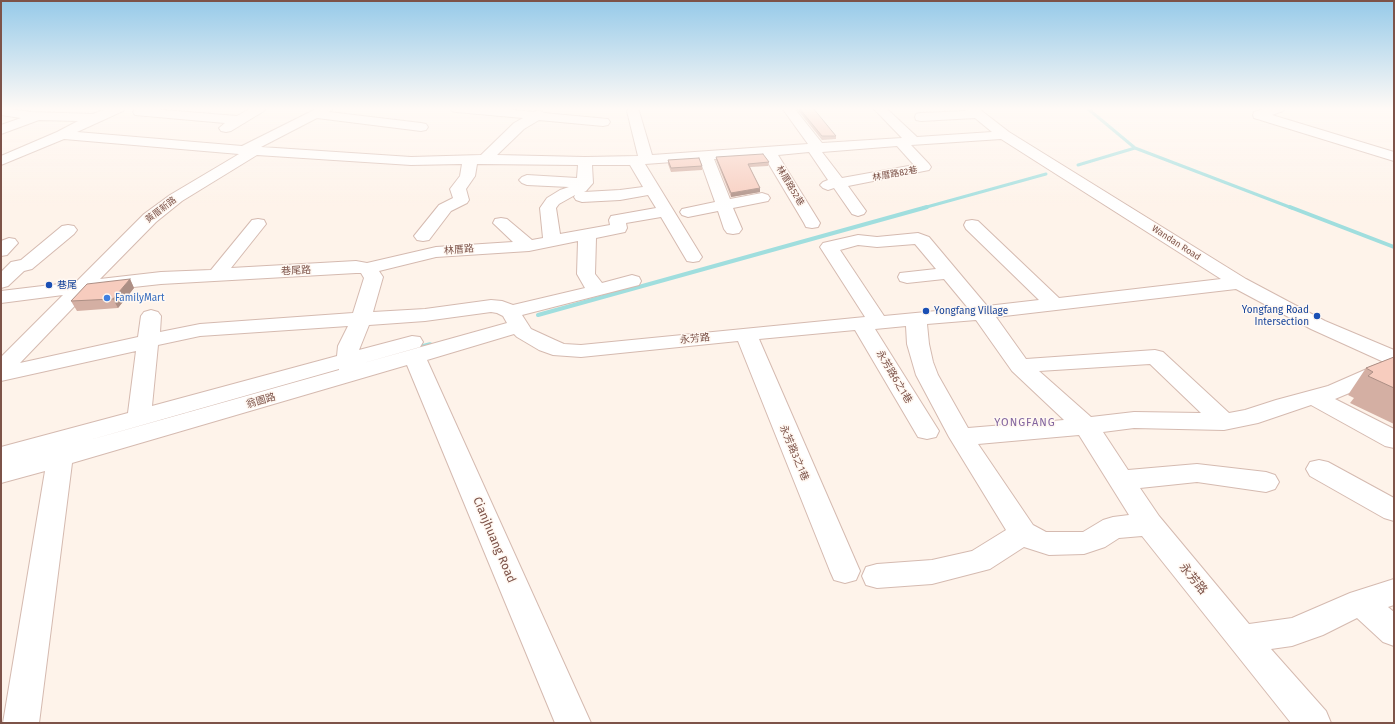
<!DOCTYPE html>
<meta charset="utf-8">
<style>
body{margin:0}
#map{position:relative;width:1395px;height:724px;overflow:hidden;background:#fef3ea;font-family:"Fira Sans",sans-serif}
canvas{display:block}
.frame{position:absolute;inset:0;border:2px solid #7d5349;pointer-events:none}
</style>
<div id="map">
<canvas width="1395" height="724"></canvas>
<div class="frame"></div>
</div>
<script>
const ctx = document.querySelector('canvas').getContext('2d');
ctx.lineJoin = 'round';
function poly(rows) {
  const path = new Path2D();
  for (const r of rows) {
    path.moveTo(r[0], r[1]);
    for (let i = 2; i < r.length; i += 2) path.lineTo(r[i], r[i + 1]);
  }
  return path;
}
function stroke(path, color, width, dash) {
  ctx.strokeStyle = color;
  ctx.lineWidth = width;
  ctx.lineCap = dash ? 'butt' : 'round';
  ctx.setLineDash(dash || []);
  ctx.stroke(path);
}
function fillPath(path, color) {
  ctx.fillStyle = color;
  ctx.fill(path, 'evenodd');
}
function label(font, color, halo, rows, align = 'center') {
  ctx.font = font + ' "Fira Sans","Noto Sans TC",sans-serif';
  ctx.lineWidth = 3;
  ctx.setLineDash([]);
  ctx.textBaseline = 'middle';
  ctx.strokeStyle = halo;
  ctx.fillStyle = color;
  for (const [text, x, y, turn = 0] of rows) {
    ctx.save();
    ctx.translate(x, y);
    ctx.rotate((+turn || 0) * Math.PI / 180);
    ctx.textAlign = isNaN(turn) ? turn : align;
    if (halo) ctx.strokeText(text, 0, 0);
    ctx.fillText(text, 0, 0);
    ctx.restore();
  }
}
stroke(poly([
 [1087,108,1135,148,1292,208],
 [1078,165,1135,148],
 [923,208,1046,174]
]), '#a0dede', 3);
stroke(poly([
 [1290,207,1394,247],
 [538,315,927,207]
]), '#a0dede', 4);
stroke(poly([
 [388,356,430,345],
 [282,385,345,368]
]), '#a0dede', 5.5);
const minor = poly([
 [1,108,31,112,93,114,108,108,125,108,123,111,77,132,242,146,318,108,333,108,329,112,421,123,426,124,428,127,426,130,421,131,317,118,261,147,411,157,481,155,514,123,523,118,456,112,452,111,450,108,494,108,534,112,539,110,544,113,608,119,610,122,608,125,603,126,539,120,524,129,497,155,585,157,638,156,627,111,630,108,637,108,639,111,652,155,808,144,782,108,794,108,822,143,902,138,873,108,886,108,917,137,992,132,975,118,921,121,916,120,915,117,916,114,921,113,966,111,964,108,978,108,1009,132,1246,279,1325,321,1394,350,1394,365,1386,363,1311,329,1236,289,996,317,1026,359,1155,350,1163,352,1229,413,1245,410,1276,400,1328,386,1376,365,1384,363,1392,365,1394,368,1392,375,1335,399,1394,429,1394,448,1385,446,1311,405,1258,423,1224,430,1134,428,1103,432,1128,470,1197,464,1266,472,1275,475,1279,482,1275,489,1266,492,1197,482,1140,488,1159,516,1249,624,1292,618,1350,593,1394,579,1394,605,1388,607,1394,612,1394,646,1383,642,1357,618,1323,635,1292,646,1271,649,1326,711,1331,723,1291,723,1142,536,1119,538,1105,547,1084,554,1049,555,1024,547,990,569,932,584,877,588,866,585,862,576,866,567,877,564,932,560,972,551,1006,530,949,437,916,375,907,344,906,326,875,329,939,431,936,437,927,439,918,437,855,330,759,339,860,571,856,580,845,583,834,580,830,571,738,341,581,357,553,355,539,350,517,337,514,334,427,360,591,723,555,723,407,365,72,463,39,723,3,723,45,471,1,483,1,447,128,413,136,351,1,381,1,357,63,295,1,303,1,291,76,282,144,214,170,195,239,154,64,139,1,165,1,156,57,132,78,121,39,120,1,134,1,125,21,118,1,115,1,108],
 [1001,139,1221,279,1059,298,978,221,972,220,966,221,964,225,966,229,1039,300,987,306,929,237,918,233,877,237,858,235,823,243,820,247,865,317,581,345,564,344,555,340,531,329,522,315,639,285,641,281,639,277,632,275,602,283,595,274,596,238,625,232,627,228,626,223,661,217,687,261,693,262,699,261,702,257,645,164,700,160,715,202,682,209,680,212,682,215,688,217,718,211,724,229,727,233,733,234,739,233,742,229,733,208,768,201,770,198,768,195,762,193,730,199,714,159,764,156,804,223,806,227,812,228,818,227,820,223,778,155,809,152,828,180,823,182,820,185,823,188,828,190,834,188,852,214,858,216,864,214,866,211,848,186,929,170,931,167,929,164,911,145,1001,139],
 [897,146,914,165,842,178,822,152,897,146],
 [257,155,411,165,462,164,460,176,450,189,453,198,439,205,414,236,417,240,423,241,429,240,451,211,467,203,469,200,466,189,475,176,477,164,578,165,577,178,527,175,522,177,519,180,522,183,527,185,569,187,560,190,547,198,540,208,543,238,532,240,507,219,501,218,495,219,493,223,513,242,436,247,367,263,356,261,231,268,266,224,264,220,258,219,252,220,211,270,161,272,100,279,156,222,182,201,257,155],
 [592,165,630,165,643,187,620,190,584,192,586,191,593,183,592,165],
 [575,195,574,197,576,200,582,202,620,200,648,195,656,208,611,216,609,220,610,225,560,234,556,208,559,204,575,195],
 [578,241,577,274,585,288,513,305,502,301,491,300,425,309,373,312,383,277,379,271,436,257,529,251,578,241],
 [915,244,936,269,900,273,898,277,900,281,907,283,944,279,968,308,884,316,840,250,858,245,877,247,915,244],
 [356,273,361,273,364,278,353,313,200,324,160,332,161,316,158,312,151,310,144,312,141,316,138,337,20,363,88,292,161,284,356,273],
 [491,312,497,313,503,316,507,323,360,364,420,347,423,342,420,337,412,336,359,350,369,325,425,321,491,312],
 [976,320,1012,371,1064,420,968,428,938,375,933,362,929,344,927,324,976,320],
 [348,326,338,346,337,356,152,406,158,345,200,336,348,326],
 [1150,364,1201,413,1134,412,1091,417,1039,371,1150,364],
 [339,369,339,370,86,441,339,369],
 [1079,435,1129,515,1113,517,1103,520,1083,532,1046,532,1033,525,978,444,1079,435],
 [139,108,237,116,251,108,266,108,264,111,231,131,226,132,221,131,219,128,225,123,135,115,133,112,135,109,139,108],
 [1267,108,1285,108,1283,111,1272,115,1394,152,1394,161,1254,118,1253,115,1254,112,1267,108],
 [68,225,74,226,77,230,74,234,32,269,24,271,8,286,1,288,1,272,11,262,21,260,62,226,68,225],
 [9,238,15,239,18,243,7,255,1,256,1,241,9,238],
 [1319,460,1328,462,1394,498,1394,521,1384,518,1310,476,1306,469,1310,462,1319,460]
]);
stroke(minor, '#d5bab0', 2);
fillPath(minor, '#fff');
fillPath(poly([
 [796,108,813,108,836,136,836,139,822,140],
 [844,108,869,108,845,109],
 [716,157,769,162,768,166,750,167,760,192,731,197,716,160],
 [668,160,702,166,702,170,671,172,668,164],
 [130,279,134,288,118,308,77,311,71,301],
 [1394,357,1394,424,1350,403,1354,398,1348,395,1366,368]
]), '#d4afa3');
fillPath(poly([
 [760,188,760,192,731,197,731,193],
 [130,279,134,288,118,308,113,299]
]), '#ad8f85');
const building = poly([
 [799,108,813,108,836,136,822,136,799,108],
 [763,154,769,162,748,164,760,188,731,193,716,157,763,154],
 [699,158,702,166,671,168,668,160,699,158],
 [130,279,113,299,71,301,87,284,130,279],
 [1394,357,1394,388,1368,376,1373,372,1366,368,1394,357]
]);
fillPath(building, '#f7ccbe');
stroke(building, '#ad8f85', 1);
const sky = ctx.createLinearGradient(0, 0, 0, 209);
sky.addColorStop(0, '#96cae9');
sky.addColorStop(0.52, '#fffaf6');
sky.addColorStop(1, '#fffaf600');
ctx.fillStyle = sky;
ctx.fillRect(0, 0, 1395, 209);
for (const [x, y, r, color] of [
 [49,285,4,"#1a4fb4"],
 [107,298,4,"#3f7fe0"],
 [926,311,4,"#1a4fb4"],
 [1317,316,4,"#1a4fb4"]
]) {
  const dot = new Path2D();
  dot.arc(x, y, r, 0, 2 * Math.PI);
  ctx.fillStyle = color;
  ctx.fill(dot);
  stroke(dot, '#fff8f2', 1.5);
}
label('9px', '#7d5349', '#fff8f2', [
 ["林厝路82巷",895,174,-10],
 ["林厝路52巷",790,186,59],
 ["黃厝新路",161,210,-38],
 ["Wandan Road",1176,243,33]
]);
label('10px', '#7d5349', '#fff8f2', [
 ["林厝路",459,250,-5],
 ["巷尾路",296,271,-3],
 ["永芳路",695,339,-6],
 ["永芳路6之1巷",894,377,59],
 ["翁園路",261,401,-16],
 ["永芳路3之1巷",794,453,67]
]);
label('10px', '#164399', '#fff8f2', [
 ["巷尾",57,285],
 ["Yongfang Road",1309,310,"right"],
 ["Intersection",1309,322,"right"],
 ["Yongfang Village",934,311]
], 'left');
label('10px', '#366cbe', '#fff8f2', [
 ["FamilyMart",115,298]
], 'left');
ctx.letterSpacing = '1px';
label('11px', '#83659f', '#fff8f2', [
 ["YONGFANG",1025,423]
]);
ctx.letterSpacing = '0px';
label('12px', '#7d5349', '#fff8f2', [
 ["Cianjhuang Road",494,540,67],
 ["永芳路",1193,579,51]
]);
</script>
